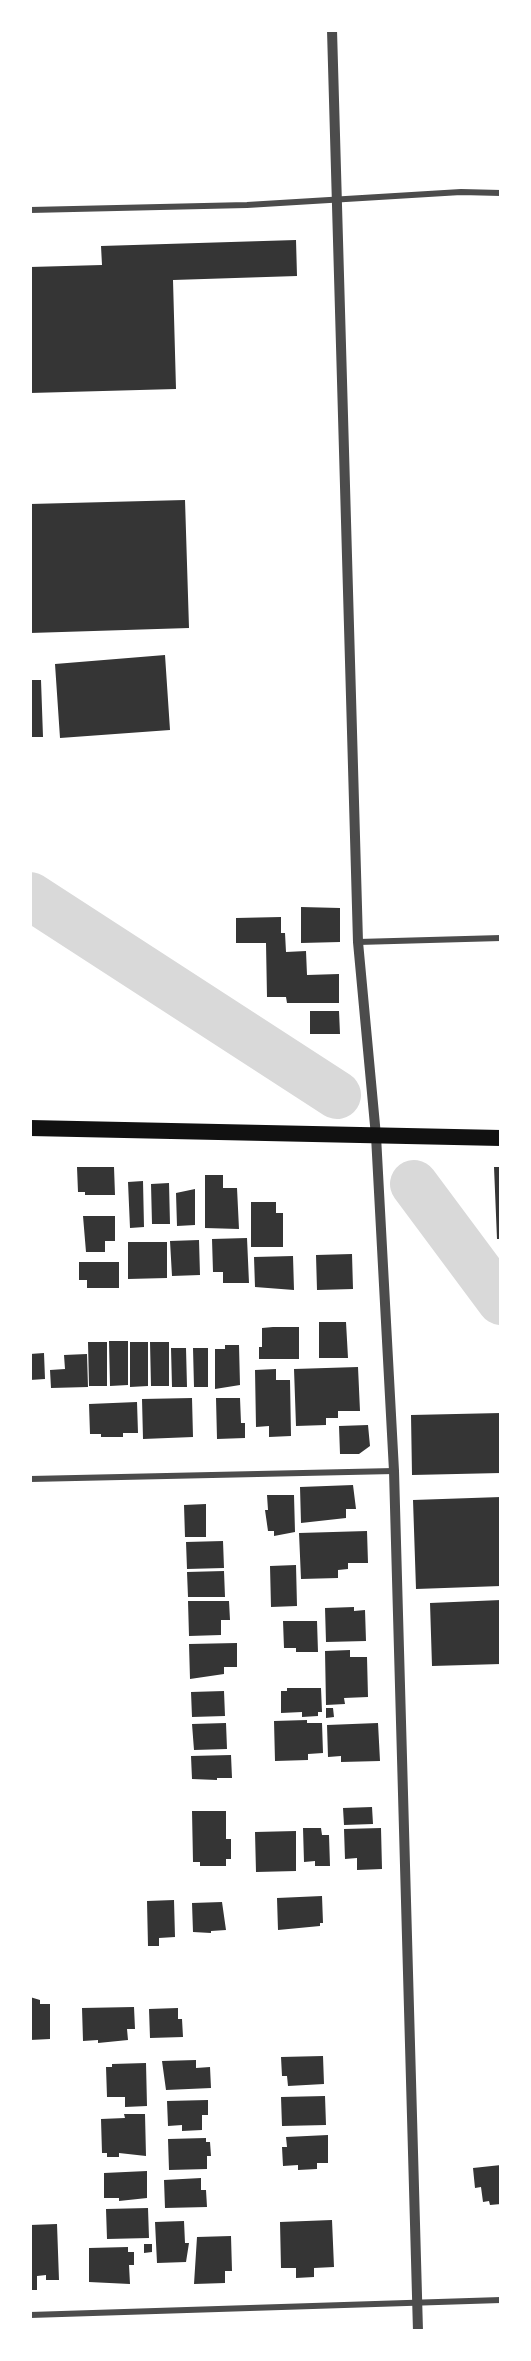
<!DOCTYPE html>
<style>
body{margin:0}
#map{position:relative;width:531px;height:2361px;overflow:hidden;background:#fff;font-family:"IBM Plex Sans",sans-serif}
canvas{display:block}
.frame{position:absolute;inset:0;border:32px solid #fff;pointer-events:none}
</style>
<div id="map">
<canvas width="531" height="2361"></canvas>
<div class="frame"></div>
</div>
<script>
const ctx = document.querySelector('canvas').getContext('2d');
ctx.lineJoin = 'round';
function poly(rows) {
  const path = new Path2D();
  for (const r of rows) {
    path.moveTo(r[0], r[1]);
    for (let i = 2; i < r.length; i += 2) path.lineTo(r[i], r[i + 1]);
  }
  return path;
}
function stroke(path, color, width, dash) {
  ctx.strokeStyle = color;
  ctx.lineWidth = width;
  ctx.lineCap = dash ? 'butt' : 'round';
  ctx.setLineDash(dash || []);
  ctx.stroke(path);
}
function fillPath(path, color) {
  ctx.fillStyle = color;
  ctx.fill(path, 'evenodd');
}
stroke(poly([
 [30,896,337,1095],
 [414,1184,501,1301]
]), '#d9d9d9', 48);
fillPath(poly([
 [296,240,297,276,173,280,176,389,30,393,30,267,102,265,101,246],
 [185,500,189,628,30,633,30,504],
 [165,655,170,730,60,738,55,664],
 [30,680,41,680,43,737,30,737],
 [301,907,340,908,340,942,301,943],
 [281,917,281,933,285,933,286,952,306,951,307,975,339,974,339,1003,287,1003,286,997,267,997,266,943,236,943,236,918],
 [310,1011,339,1011,340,1034,310,1034],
 [77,1167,114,1167,115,1195,85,1195,85,1192,78,1192],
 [494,1167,501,1167,501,1239,497,1239],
 [205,1175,223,1175,223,1188,237,1188,239,1229,205,1228],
 [143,1181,144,1227,130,1228,128,1182],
 [169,1183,170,1224,152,1224,151,1184],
 [195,1189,195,1225,177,1226,176,1193],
 [251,1202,276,1202,276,1213,283,1213,283,1247,251,1247],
 [83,1216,115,1216,115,1241,105,1241,105,1252,86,1252],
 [247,1238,249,1283,223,1283,223,1272,213,1272,212,1239],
 [199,1240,200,1275,172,1276,170,1241],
 [128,1242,167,1242,167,1278,128,1279],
 [352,1254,353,1289,317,1290,316,1255],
 [293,1256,294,1290,255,1287,254,1257],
 [79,1262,119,1262,119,1288,87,1288,87,1280,79,1280],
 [319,1322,346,1322,348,1358,319,1358],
 [273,1327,299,1327,299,1359,259,1359,259,1347,262,1347,262,1328],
 [109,1341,128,1341,128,1385,110,1386],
 [88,1342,107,1342,107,1386,89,1386],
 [130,1342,148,1342,148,1386,130,1387],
 [150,1342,169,1342,169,1386,151,1386],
 [225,1345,239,1345,240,1385,215,1389,215,1349,225,1349],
 [171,1348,186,1348,187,1387,172,1387],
 [193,1348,208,1348,208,1387,194,1387],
 [44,1353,45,1379,30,1380,30,1354],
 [87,1354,88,1387,51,1388,50,1370,65,1369,64,1355],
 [358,1367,360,1411,338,1411,338,1418,326,1418,326,1425,296,1426,294,1369],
 [276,1369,276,1380,290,1380,291,1436,269,1437,269,1426,256,1427,255,1370],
 [192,1398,193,1437,143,1439,142,1399],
 [216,1398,240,1398,241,1423,245,1423,245,1438,217,1439],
 [137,1402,138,1433,123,1433,123,1437,101,1437,101,1434,90,1434,89,1404],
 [501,1413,501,1473,412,1475,411,1415],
 [368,1425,370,1446,359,1454,340,1454,339,1426],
 [353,1485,356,1509,346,1509,346,1518,301,1523,300,1487],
 [267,1495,294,1495,295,1532,274,1536,274,1531,268,1531,265,1510,268,1510],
 [501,1497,501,1586,416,1589,413,1500],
 [206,1504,206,1537,185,1537,184,1505],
 [367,1531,368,1563,348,1563,348,1569,338,1570,338,1578,301,1579,299,1533],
 [223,1541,224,1568,187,1569,186,1542],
 [296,1565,297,1606,271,1607,270,1566],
 [224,1571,225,1597,188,1597,187,1572],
 [501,1600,501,1664,432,1666,430,1603],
 [188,1601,229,1601,230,1620,221,1620,221,1635,189,1636],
 [354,1607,354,1611,365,1610,366,1641,326,1642,325,1608],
 [283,1621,317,1621,318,1652,296,1652,296,1648,284,1648],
 [237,1643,237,1667,224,1667,224,1674,190,1679,189,1644],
 [350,1650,350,1657,367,1657,368,1697,344,1698,345,1704,326,1705,325,1651],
 [287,1688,321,1688,322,1712,318,1712,318,1716,302,1717,302,1712,281,1713,281,1691,287,1691],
 [224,1691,225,1716,192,1717,191,1692],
 [326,1708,333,1708,334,1717,326,1718],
 [307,1720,307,1723,322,1723,323,1753,308,1754,308,1760,275,1761,274,1721],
 [226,1723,227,1749,194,1750,192,1724],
 [378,1723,380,1761,341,1762,341,1756,328,1757,327,1725],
 [231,1755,232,1778,217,1778,217,1780,192,1779,191,1756],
 [372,1807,373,1824,344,1825,343,1808],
 [192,1811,226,1811,226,1839,231,1839,231,1859,226,1859,226,1866,200,1866,200,1862,193,1862],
 [303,1828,321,1828,322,1835,329,1835,330,1866,315,1866,315,1861,304,1862],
 [381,1828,382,1869,357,1870,357,1858,345,1859,344,1829],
 [296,1831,296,1871,256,1872,255,1832],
 [322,1896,323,1923,320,1923,320,1926,278,1930,277,1898],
 [174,1900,175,1937,159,1938,159,1946,148,1946,147,1901],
 [222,1902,226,1930,211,1931,211,1933,193,1932,192,1903],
 [30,1997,40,2000,40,2004,50,2004,50,2039,30,2040],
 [134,2007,135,2029,127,2029,128,2040,98,2043,98,2040,83,2041,82,2008],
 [178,2008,178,2019,182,2019,183,2037,150,2038,149,2009],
 [323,2056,324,2084,288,2086,287,2076,282,2076,281,2057],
 [196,2060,196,2068,210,2067,211,2088,166,2090,162,2061],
 [146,2063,147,2106,125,2107,125,2097,107,2097,106,2067,112,2067,112,2064],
 [325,2096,326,2125,282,2126,281,2097],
 [208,2100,208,2115,202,2115,202,2130,182,2131,182,2125,168,2126,167,2101],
 [124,2114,145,2114,146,2156,119,2153,119,2157,107,2157,107,2153,102,2153,101,2119,125,2118],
 [328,2135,328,2163,317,2163,317,2169,298,2170,298,2165,283,2166,282,2147,287,2147,286,2137],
 [206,2138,206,2142,210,2142,211,2156,207,2156,207,2169,169,2170,168,2139],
 [501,2165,501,2204,490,2205,489,2201,483,2202,481,2187,475,2188,473,2168],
 [147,2171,147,2198,119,2201,119,2198,104,2198,104,2173],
 [201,2178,201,2190,206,2190,207,2207,165,2208,164,2180],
 [148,2208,149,2238,107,2239,106,2209],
 [332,2220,334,2267,314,2268,314,2277,296,2278,296,2268,281,2268,280,2222],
 [184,2221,185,2243,189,2243,186,2262,157,2263,155,2222],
 [57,2224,59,2280,46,2280,46,2275,37,2276,37,2290,30,2290,30,2225],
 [231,2236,232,2271,225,2271,225,2283,194,2284,197,2237],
 [144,2244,152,2244,152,2252,144,2253],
 [128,2247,128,2252,134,2252,134,2265,129,2265,130,2284,89,2282,89,2248]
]), '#353535');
stroke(poly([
 [30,210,247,205,461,192,501,193],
 [358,942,501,938],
 [30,1479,394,1471],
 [30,2315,501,2300]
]), '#4c4c4c', 6);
stroke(poly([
 [332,30,358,942,376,1136,394,1471,418,2331]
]), '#4c4c4c', 10);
stroke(poly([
 [30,1128,501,1138]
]), '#111', 16);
</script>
